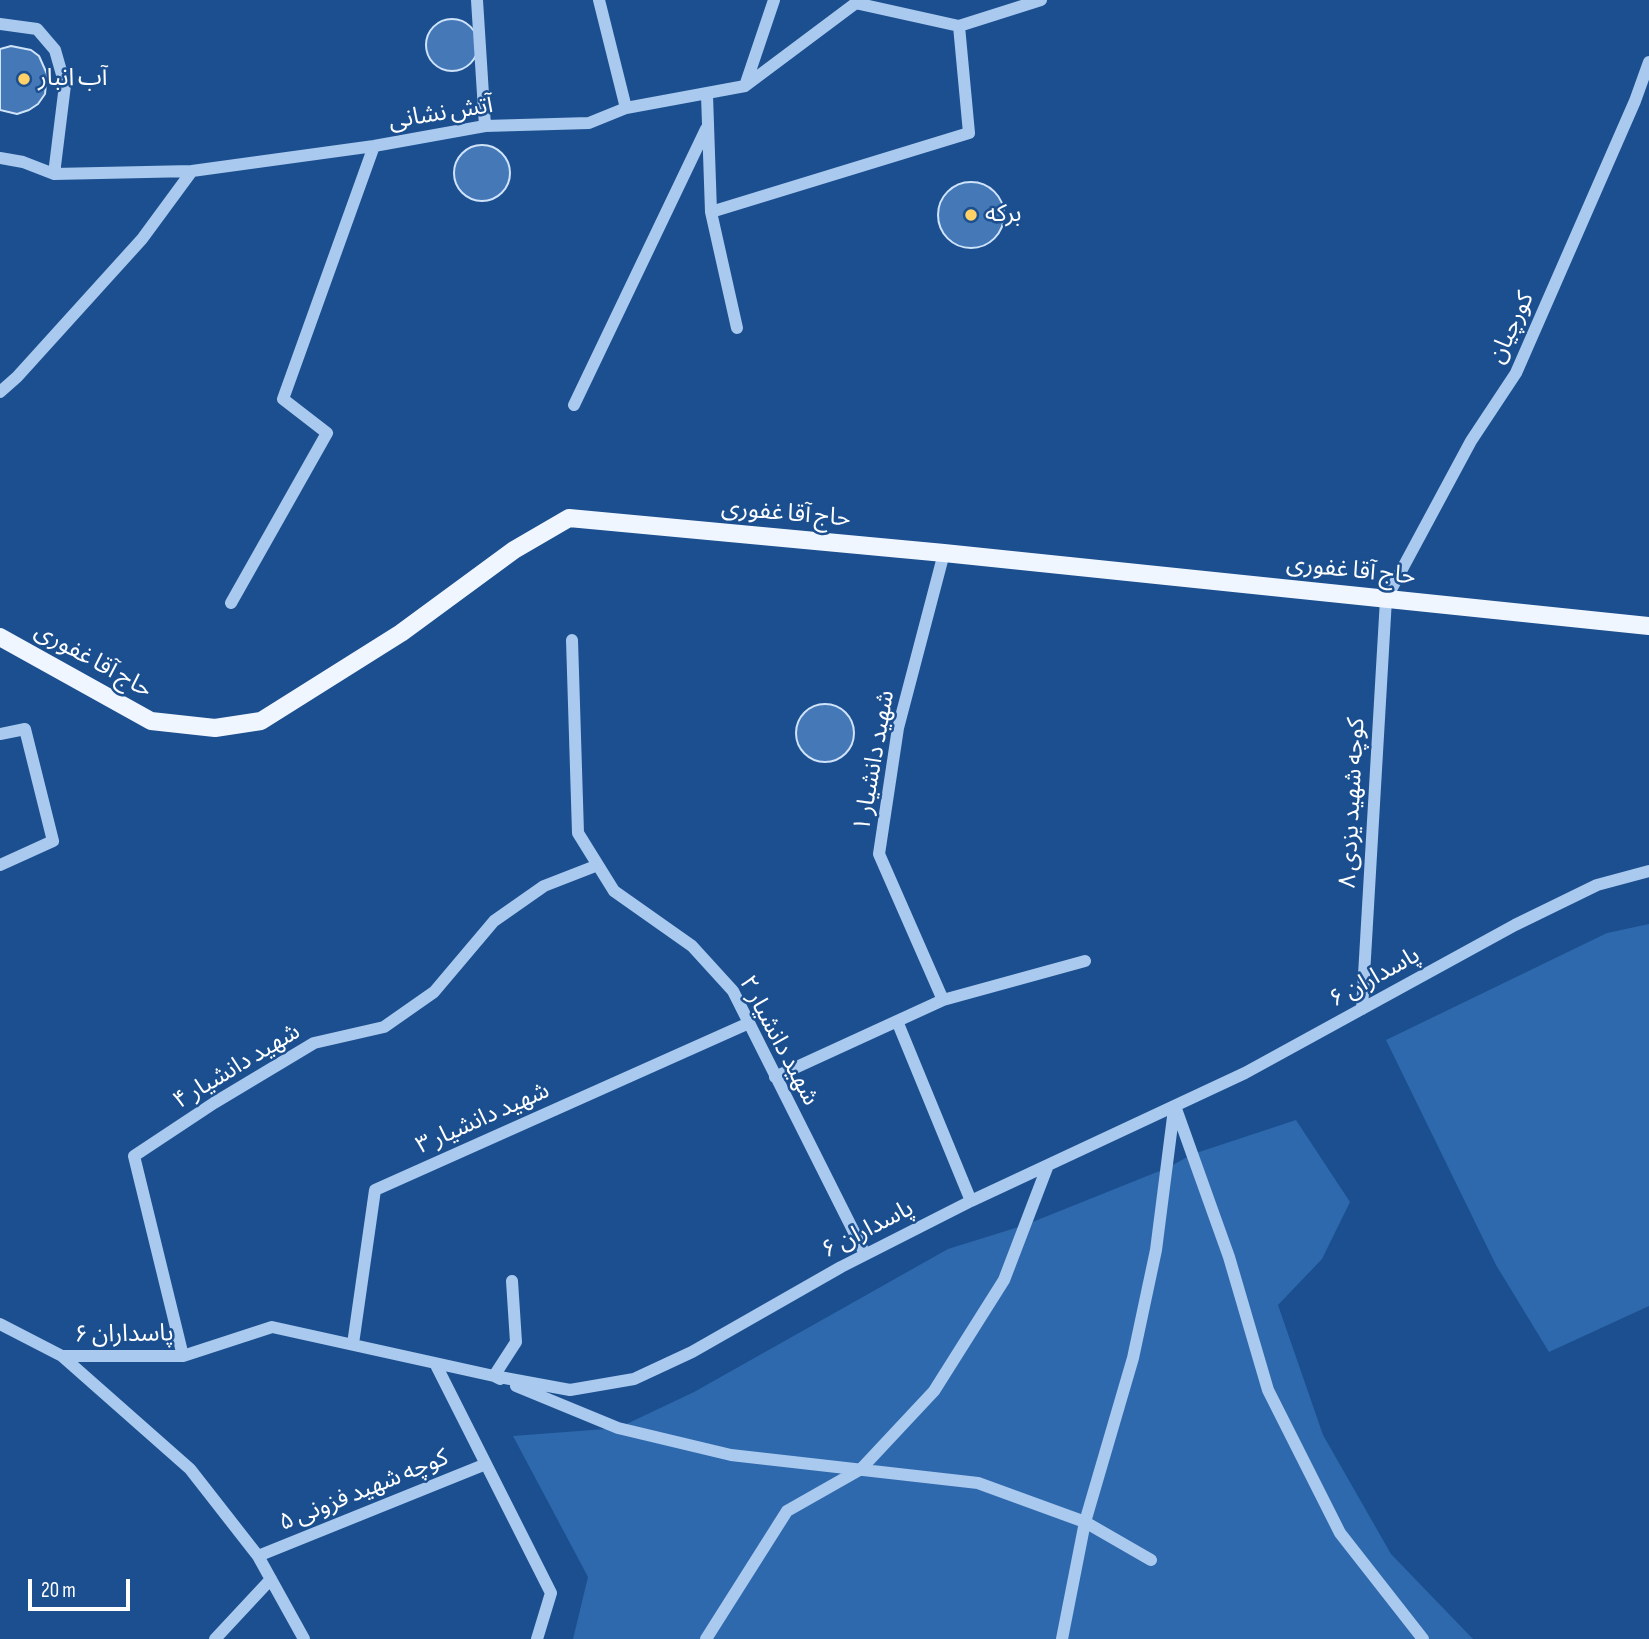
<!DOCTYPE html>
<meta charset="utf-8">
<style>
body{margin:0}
#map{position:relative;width:1649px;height:1639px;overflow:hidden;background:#1b4f8f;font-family:"Sofia Sans Condensed",sans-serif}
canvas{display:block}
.scale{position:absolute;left:28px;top:1579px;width:102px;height:32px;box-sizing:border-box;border:4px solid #fff;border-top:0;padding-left:9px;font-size:21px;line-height:24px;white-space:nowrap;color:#fff;-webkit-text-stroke:5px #1b4f8f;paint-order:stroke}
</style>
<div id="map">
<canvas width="1649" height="1639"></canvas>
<div class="scale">20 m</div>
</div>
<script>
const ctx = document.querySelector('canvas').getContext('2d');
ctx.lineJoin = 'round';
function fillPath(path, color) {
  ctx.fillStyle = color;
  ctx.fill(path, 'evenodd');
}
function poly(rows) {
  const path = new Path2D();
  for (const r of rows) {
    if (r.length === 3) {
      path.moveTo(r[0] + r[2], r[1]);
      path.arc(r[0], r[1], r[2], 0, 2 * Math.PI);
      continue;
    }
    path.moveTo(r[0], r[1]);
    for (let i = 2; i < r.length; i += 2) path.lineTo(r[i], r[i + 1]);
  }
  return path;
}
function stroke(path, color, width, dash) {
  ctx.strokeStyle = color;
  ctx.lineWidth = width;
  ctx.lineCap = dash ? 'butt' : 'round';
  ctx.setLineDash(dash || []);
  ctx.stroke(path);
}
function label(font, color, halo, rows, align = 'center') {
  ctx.font = font + ' "Sofia Sans Condensed","Noto Sans Arabic",sans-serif';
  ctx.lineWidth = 5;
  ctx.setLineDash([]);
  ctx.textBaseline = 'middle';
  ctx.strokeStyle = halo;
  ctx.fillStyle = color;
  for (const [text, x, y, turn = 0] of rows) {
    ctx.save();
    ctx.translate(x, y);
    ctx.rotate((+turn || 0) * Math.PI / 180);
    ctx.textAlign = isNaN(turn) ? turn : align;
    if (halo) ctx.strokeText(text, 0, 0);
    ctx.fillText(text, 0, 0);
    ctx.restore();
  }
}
fillPath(poly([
 [1649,924,1649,1306,1549,1352,1496,1265,1386,1040,1607,933],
 [1296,1120,1350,1202,1322,1259,1278,1305,1323,1435,1391,1554,1473,1639,573,1639,588,1577,513,1436,618,1428,694,1392,948,1249,1025,1225,1167,1168,1193,1154]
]), '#2e69ad');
const building = poly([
 [452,45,26],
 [11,46,31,50,39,56,47,74,45,94,38,104,29,110,17,114,0,110,0,49,11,46],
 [482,173,28],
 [971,215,33],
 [825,733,29]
]);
fillPath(building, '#4478b7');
stroke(building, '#cfe3fa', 2);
stroke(poly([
 [477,0,485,126],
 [599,0,626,108],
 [855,3,959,26,1041,0],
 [0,24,37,29,55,50,65,85,54,174],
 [745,86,774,0],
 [707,95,711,212,969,133,959,26],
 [0,158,23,162,54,174,192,171,374,146,485,126,589,123,626,108,745,86,860,0],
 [711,212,737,328],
 [0,392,17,377,142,239,192,171],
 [574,405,706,129],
 [231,603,327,433,283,399,374,146],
 [572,640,578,833,614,891,692,946,733,991,865,1254],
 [0,734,25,729,53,841,0,865],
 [943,1000,1085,961],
 [1362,1009,1386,599,1471,441,1516,373,1635,101,1649,62],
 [897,1021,971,1201],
 [775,1077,943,1000,879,854,898,728,944,553],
 [1175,1106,1229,1257,1268,1390,1340,1533,1423,1639],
 [0,1324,62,1356,190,1469,258,1556,304,1639],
 [353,1344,375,1190,749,1023],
 [62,1356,183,1356,272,1327,494,1376,570,1390,634,1379,692,1352,841,1267,971,1201,1245,1073,1515,925,1597,885,1649,871],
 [183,1356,134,1156,214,1103,314,1043,384,1027,434,992,494,921,544,886,598,865],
 [435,1363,551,1593,537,1639],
 [500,1379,494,1376,516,1342,512,1281],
 [516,1386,618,1428,731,1455,978,1483,1085,1522,1151,1560],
 [258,1556,486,1464],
 [215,1639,271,1579],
 [706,1639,787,1511,861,1469,934,1391,1004,1280,1048,1165],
 [1062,1639,1085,1522,1133,1358,1156,1250,1174,1109]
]), '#a9c9ee', 12);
stroke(poly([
 [0,637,151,721,215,728,261,721,401,633,514,550,569,518,944,553,1649,626]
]), '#f0f6ff', 18);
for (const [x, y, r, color] of [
 [24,79,7,"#ffd166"],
 [971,215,7,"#ffd166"]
]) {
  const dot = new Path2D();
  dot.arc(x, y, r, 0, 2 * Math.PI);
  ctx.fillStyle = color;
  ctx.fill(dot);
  stroke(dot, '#1b4f8f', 2.5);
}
label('24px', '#fff', '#1b4f8f', [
 ["آب انبار",38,79],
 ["برکه",985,215]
], 'left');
label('24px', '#fff', '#1b4f8f', [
 ["آتش نشانی",441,114,-9],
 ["کورچیان",1512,328,-65],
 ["حاج آقا غفوری",786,514,5],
 ["حاج آقا غفوری",1351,571,6],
 ["حاج آقا غفوری",93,661,29],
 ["شهید دانشیار ۱",875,761,-80],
 ["کوچه شهید یزدی ۸",1353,803,-87],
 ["پاسداران ۶",1375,978,-29],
 ["شهید دانشیار ۲",778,1041,62],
 ["شهید دانشیار ۴",237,1067,-31],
 ["شهید دانشیار ۳",483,1119,-24],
 ["پاسداران ۶",868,1230,-27],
 ["پاسداران ۶",124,1335,-1],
 ["کوچه شهید فزونی ۵",364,1491,-22]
]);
</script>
